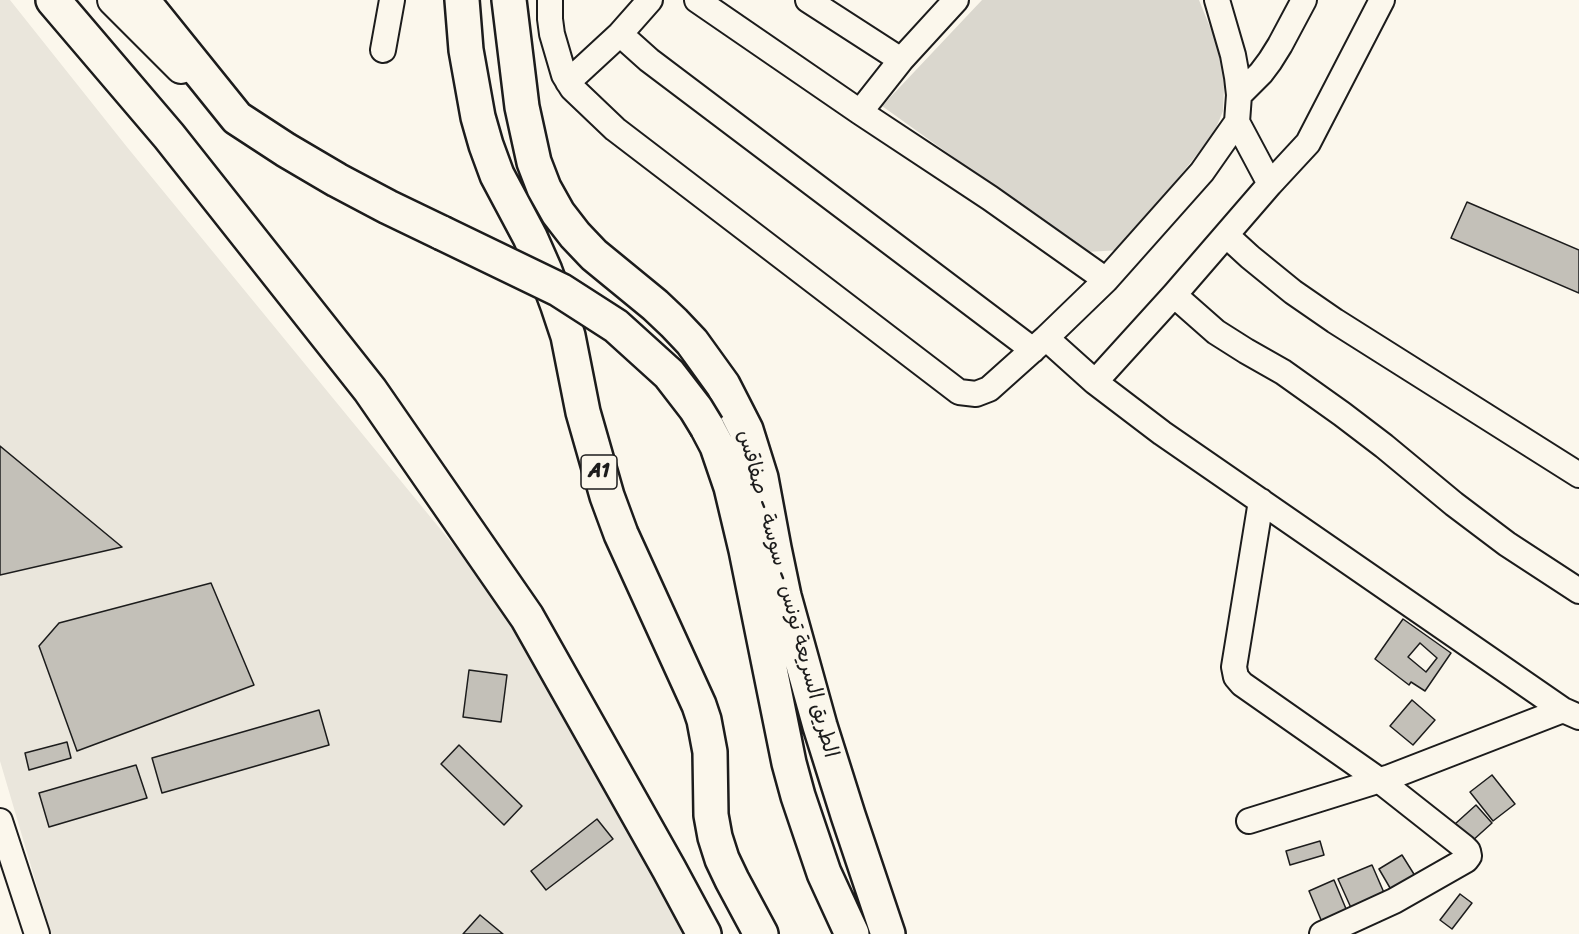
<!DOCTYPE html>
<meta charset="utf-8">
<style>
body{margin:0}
canvas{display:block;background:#fbf7ec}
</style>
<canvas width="1579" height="934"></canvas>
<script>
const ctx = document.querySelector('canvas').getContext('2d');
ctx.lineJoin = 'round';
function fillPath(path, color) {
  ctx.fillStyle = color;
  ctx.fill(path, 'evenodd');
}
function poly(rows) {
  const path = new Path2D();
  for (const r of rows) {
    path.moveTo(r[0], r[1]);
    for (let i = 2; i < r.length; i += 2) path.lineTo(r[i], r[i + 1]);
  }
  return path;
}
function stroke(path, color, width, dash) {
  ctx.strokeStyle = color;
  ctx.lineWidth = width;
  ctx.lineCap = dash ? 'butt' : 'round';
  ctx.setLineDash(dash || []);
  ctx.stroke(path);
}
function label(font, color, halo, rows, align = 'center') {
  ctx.font = font + ' Sriracha,"Playpen Sans Arabic",sans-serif';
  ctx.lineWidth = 4.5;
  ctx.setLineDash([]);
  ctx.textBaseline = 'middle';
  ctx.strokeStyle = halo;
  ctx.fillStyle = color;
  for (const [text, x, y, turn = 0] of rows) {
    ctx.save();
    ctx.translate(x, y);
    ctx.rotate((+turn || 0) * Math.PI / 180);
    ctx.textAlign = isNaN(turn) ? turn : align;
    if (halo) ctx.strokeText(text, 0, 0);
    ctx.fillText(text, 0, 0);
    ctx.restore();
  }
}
fillPath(poly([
 [0,0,10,0,127,147,496,597,695,934,51,934,0,761]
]), '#eae6dc');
fillPath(poly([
 [982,0,1199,0,1222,57,1224,87,1223,111,1214,133,1121,250,1086,252,882,106]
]), '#dad7ce');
const building = poly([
 [1467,202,1579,250,1579,293,1451,238,1467,202],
 [0,446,122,547,0,575,0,446],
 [211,583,254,685,77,751,39,646,59,623,211,583],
 [1403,619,1451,653,1425,691,1411,682,1409,685,1375,659,1403,619],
 [1420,643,1437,658,1426,672,1408,657,1420,643],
 [469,670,507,675,501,722,463,717,469,670],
 [1412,700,1435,720,1413,745,1390,726,1412,700],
 [319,710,329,745,162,793,152,758,319,710],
 [67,742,71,758,29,770,25,753,67,742],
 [459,745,522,806,504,825,441,764,459,745],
 [136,765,147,798,49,827,39,793,136,765],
 [1492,775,1515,804,1493,821,1470,792,1492,775],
 [1476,805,1492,823,1471,842,1455,824,1476,805],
 [597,819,613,839,546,890,531,871,597,819],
 [1320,841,1324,855,1290,865,1286,851,1320,841],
 [1402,855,1417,879,1393,893,1379,869,1402,855],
 [1372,865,1385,895,1352,910,1338,879,1372,865],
 [1334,880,1349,916,1324,927,1309,891,1334,880],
 [1460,894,1472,903,1452,929,1440,920,1460,894],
 [480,915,503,934,463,934,480,915]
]);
fillPath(building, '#c3c0b8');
stroke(building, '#1c1c1c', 1.5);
const minor = poly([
 [550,0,550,19,552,34,564,75,572,88,615,129,959,392,976,394,989,389,1046,338,1106,280,1202,172,1237,122,1239,95,1237,77,1233,55,1217,0],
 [697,0,860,112,990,198,1106,280],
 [808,0,901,60],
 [620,34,649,60,1033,350],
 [383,50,392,0],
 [568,82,620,34,650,0],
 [1239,95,1261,73,1270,61,1280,45,1304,0],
 [860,112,901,60,956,0],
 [1237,122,1270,184],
 [1226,235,1250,257,1293,292,1335,321,1579,475],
 [1174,295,1216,332,1246,351,1283,372,1342,414,1384,446,1454,504,1507,544,1579,591],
 [1046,338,1095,382,1162,433,1563,710,1579,717],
 [1095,382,1174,295,1270,184,1308,143,1382,0],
 [1261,501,1234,667,1236,677,1242,684,1379,780,1464,847,1468,851,1469,856,1466,860,1394,901,1322,934],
 [0,821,37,934],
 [1249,821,1390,777,1563,710]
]);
const major = poly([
 [113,0,181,68]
]);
const highway = poly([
 [53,0,169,136,370,390,527,617,669,869,704,934],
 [142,0,237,118,286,150,337,180,388,207,442,233],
 [462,0,466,50,478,117,486,145,497,175,530,237,545,271,558,306,568,336,583,412,607,496,621,534,699,705,704,720,710,752,711,815,715,837,722,859,732,880,761,934],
 [509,0,522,107,534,162,544,188,558,213,575,235,594,255,655,305,674,323,692,342,723,385,746,430,761,478,774,548,784,596,820,726,848,815,888,934],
 [707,427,717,446,731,487,746,550,789,763,798,796,824,873,852,934]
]);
stroke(minor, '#1c1c1c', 28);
stroke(major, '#1c1c1c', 34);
stroke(highway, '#1c1c1c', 38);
stroke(minor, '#fbf7ec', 24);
stroke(major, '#fbf7ec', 30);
stroke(highway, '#fbf7ec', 33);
const highwayBridge = poly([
 [442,233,560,290,616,326,669,374,696,409,707,427]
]);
stroke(highwayBridge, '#1c1c1c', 38, []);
stroke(highwayBridge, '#fbf7ec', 33);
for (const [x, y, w] of [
 [599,472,36]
]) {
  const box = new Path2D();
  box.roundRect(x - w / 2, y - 17, w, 34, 4.5);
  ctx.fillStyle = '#fbf7ec';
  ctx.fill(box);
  stroke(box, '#1c1c1c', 1.5);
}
label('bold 20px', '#1c1c1c', null, [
 ["A1",599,472]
]);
label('21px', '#1c1c1c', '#fbf7ec', [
 ["الطريق السريعة تونس - سوسة - صفاقس",787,594,75]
]);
</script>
